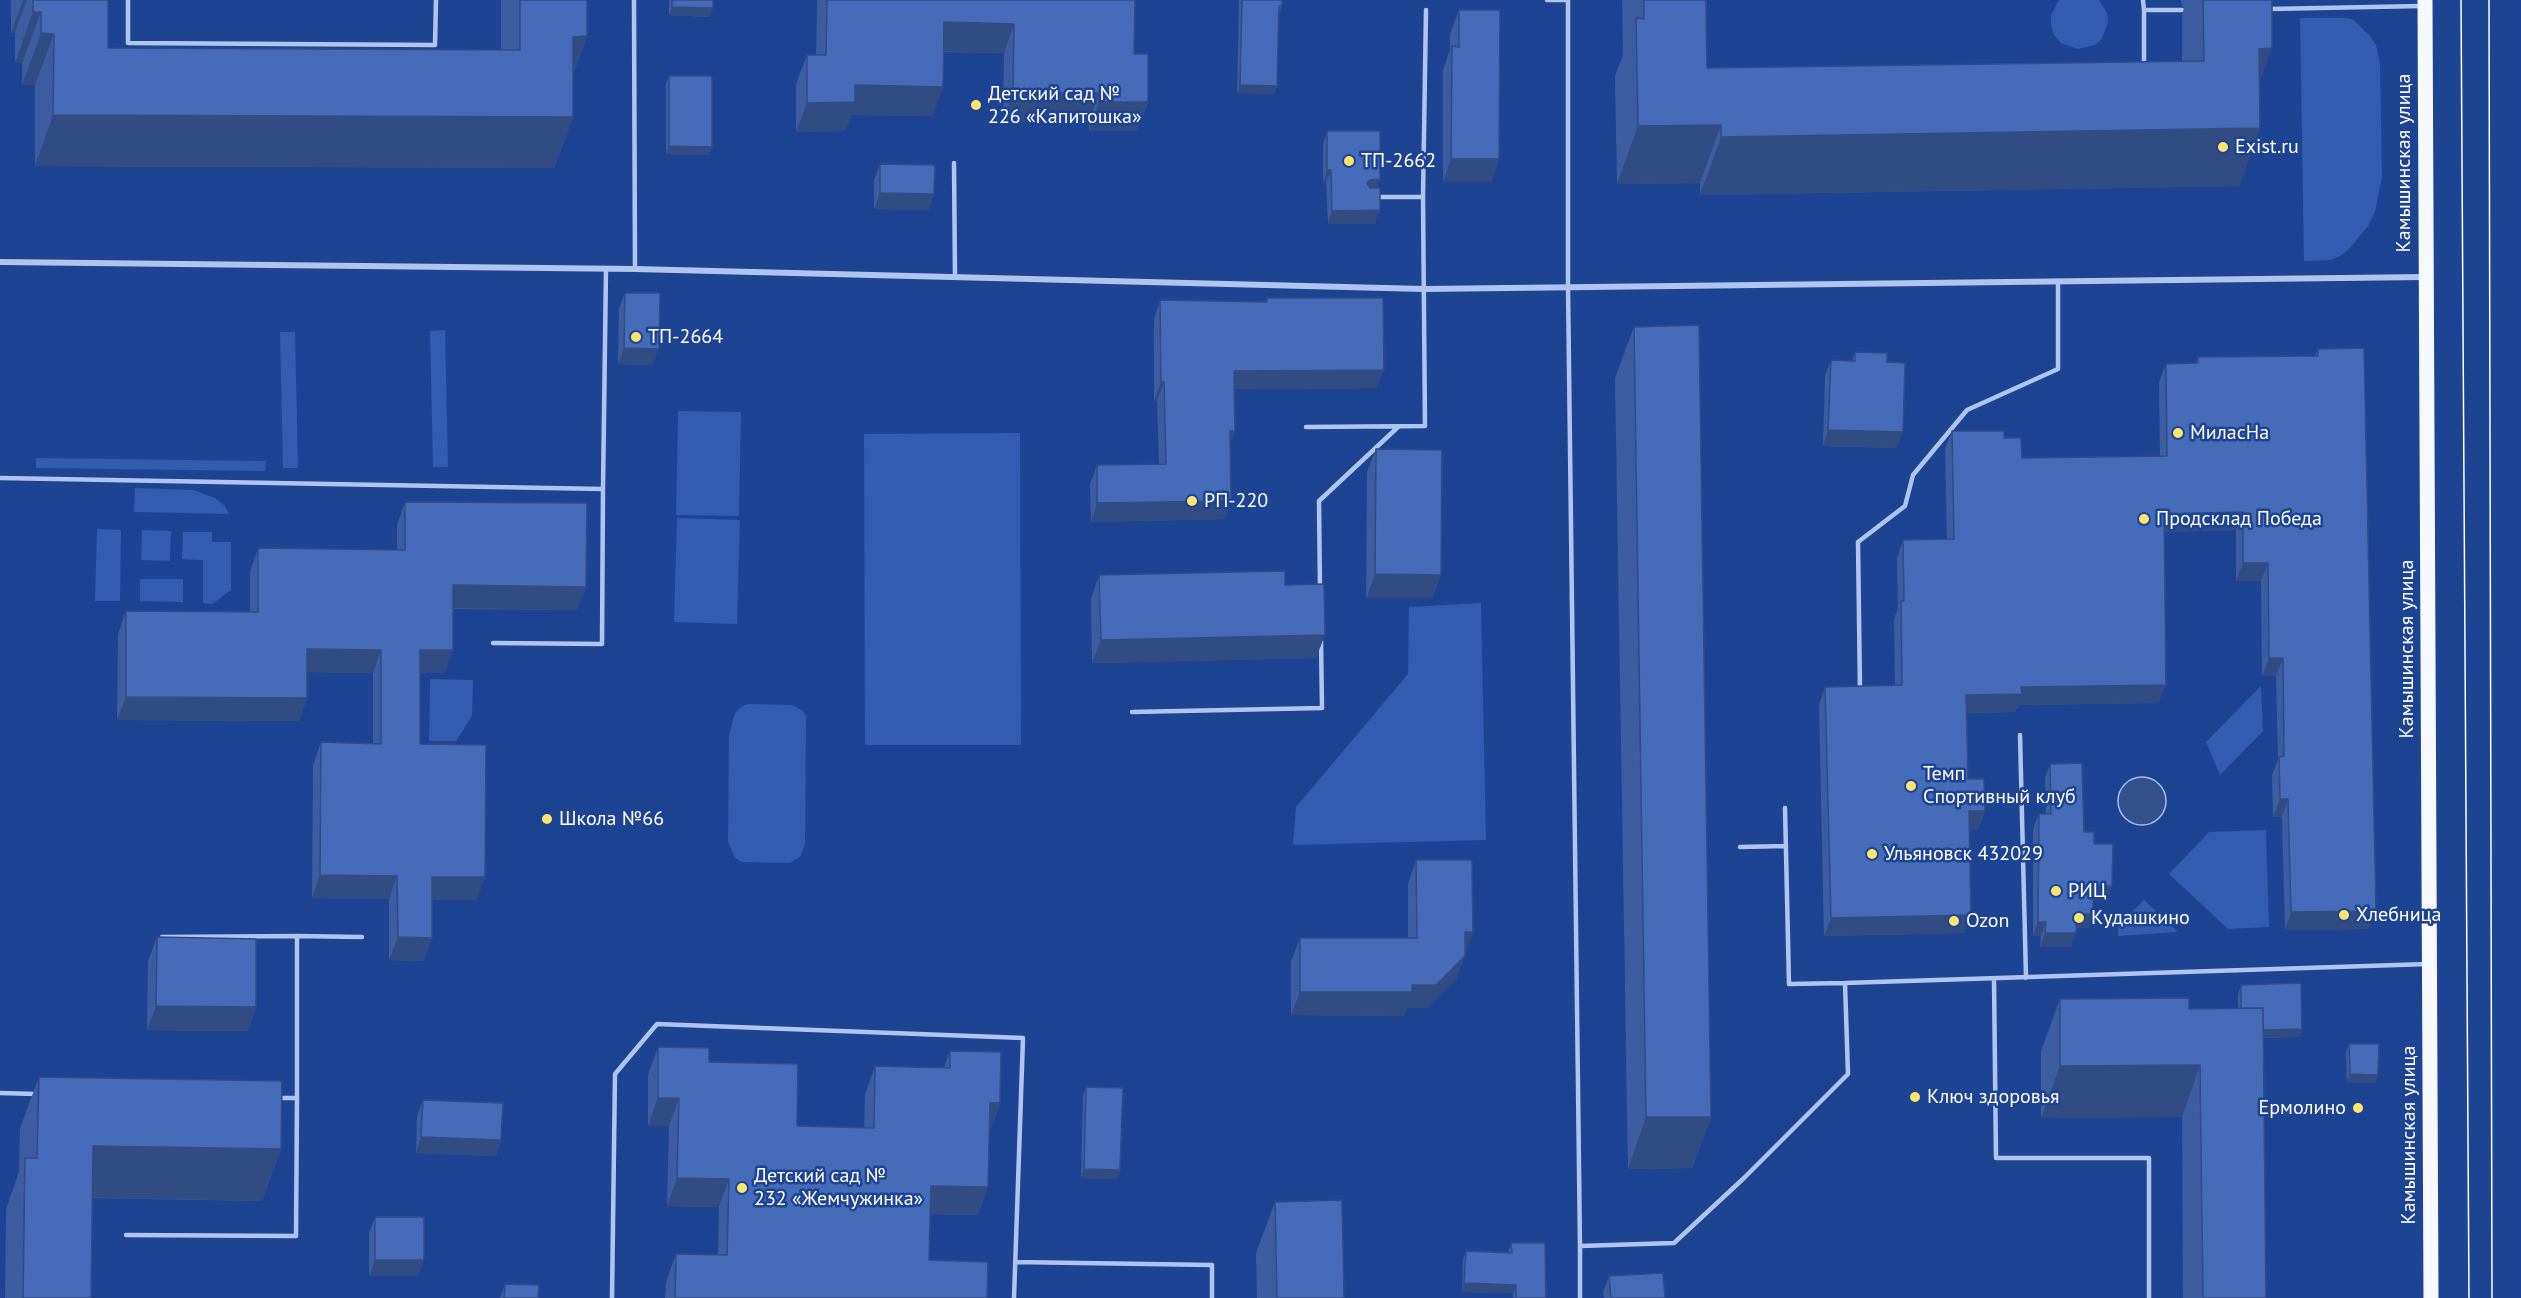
<!DOCTYPE html>
<meta charset="utf-8">
<style>
body{margin:0}
canvas{display:block;background:#1d4393}
</style>
<canvas width="2521" height="1298"></canvas>
<script>
const ctx = document.querySelector('canvas').getContext('2d');
ctx.lineJoin = 'round';
function fillPath(path, color) {
  ctx.fillStyle = color;
  ctx.fill(path, 'evenodd');
}
function poly(rows) {
  const path = new Path2D();
  for (const r of rows) {
    if (r.length === 3) {
      path.moveTo(r[0] + r[2], r[1]);
      path.arc(r[0], r[1], r[2], 0, 2 * Math.PI);
      continue;
    }
    path.moveTo(r[0], r[1]);
    for (let i = 2; i < r.length; i += 2) path.lineTo(r[i], r[i + 1]);
  }
  return path;
}
function stroke(path, color, width, dash) {
  ctx.strokeStyle = color;
  ctx.lineWidth = width;
  ctx.lineCap = dash ? 'butt' : 'round';
  ctx.setLineDash(dash || []);
  ctx.stroke(path);
}
function label(font, color, halo, rows, align = 'center') {
  ctx.font = font + ' "PT Sans",sans-serif';
  ctx.lineWidth = 5;
  ctx.setLineDash([]);
  ctx.textBaseline = 'middle';
  ctx.strokeStyle = halo;
  ctx.fillStyle = color;
  for (const [text, x, y, turn = 0] of rows) {
    ctx.save();
    ctx.translate(x, y);
    ctx.rotate((+turn || 0) * Math.PI / 180);
    ctx.textAlign = isNaN(turn) ? turn : align;
    if (halo) ctx.strokeText(text, 0, 0);
    ctx.fillText(text, 0, 0);
    ctx.restore();
  }
}
fillPath(poly([
 [2059,0,2099,0,2107,13,2108,22,2102,39,2095,45,2078,49,2061,43,2054,35,2051,25,2051,15],
 [2300,18,2347,18,2354,20,2369,35,2376,45,2380,63,2382,177,2375,212,2368,226,2349,249,2340,256,2331,260,2304,261],
 [445,330,448,467,433,467,430,331],
 [280,332,295,332,298,468,283,468],
 [678,411,741,412,739,516,676,515],
 [1020,433,1021,745,865,745,864,434],
 [36,458,266,461,265,471,36,468],
 [135,488,193,490,215,498,224,505,229,514,134,512],
 [677,518,740,520,737,624,674,622],
 [97,529,121,530,120,601,95,601],
 [142,530,171,531,170,561,141,560],
 [183,532,212,532,212,542,231,542,231,590,212,604,203,603,203,560,182,559],
 [140,579,183,579,183,602,140,601],
 [1481,603,1486,840,1293,845,1296,807,1408,674,1409,607],
 [430,679,473,680,472,716,456,741,429,741],
 [2261,686,2263,731,2220,775,2206,742],
 [748,704,791,705,802,710,806,716,805,844,801,856,790,863,742,862,735,858,728,842,729,735,735,713,742,706],
 [2266,830,2269,927,2228,929,2169,874,2209,832],
 [2144,900,2178,932,2118,936,2118,926]
]), '#315cb0');
const water = poly([
 [2142,801,24]
]);
fillPath(water, '#35518b');
stroke(water, '#a2bdf0', 1.5);
stroke(poly([
 [128,0,128,43,435,45,436,0],
 [634,0,635,269],
 [1547,0,1568,0,1568,287,1580,1246,1674,1243,1744,1178,1848,1074,1845,983,2428,964],
 [2143,0,2144,10,2182,10],
 [2268,9,2422,6],
 [2144,10,2144,67],
 [954,163,955,277],
 [1423,197,1426,10],
 [1306,427,1425,426,1423,197,1375,197],
 [0,478,603,489,602,644,493,643],
 [603,489,606,269],
 [1320,591,1319,501,1398,427],
 [1860,691,1858,542,1905,506,1913,475,1967,410,2058,369,2058,281],
 [1132,712,1322,708,1321,641],
 [2020,735,2026,978],
 [1785,808,1789,984,1845,983],
 [1740,847,1786,846],
 [162,937,297,936],
 [1994,979,1996,1158,2149,1158,2149,1298],
 [0,1093,36,1094],
 [297,1098,297,936,362,937],
 [126,1235,296,1236,297,1098,276,1098],
 [1580,1246,1580,1298],
 [1015,1262,1212,1265,1212,1298],
 [612,1298,615,1074,657,1024,1023,1038,1014,1298]
]), '#afc4ee', 4.5);
stroke(poly([
 [0,262,635,269,1424,289,2425,277]
]), '#afc4ee', 6);
stroke(poly([
 [2425,0,2431,1298]
]), '#f6f9ff', 15);
stroke(poly([
 [2461,0,2469,1298],
 [2489,0,2492,1298]
]), '#fff', 1.5);
fillPath(poly([
 [11,0,108,0,108,48,501,50,501,0,587,0,587,36,573,75,573,117,554,168,35,166,35,85,22,85,22,63,15,63,15,32,11,33],
 [669,0,713,0,710,17,669,15],
 [817,0,1135,0,1134,54,1148,102,1137,131,1089,131,1089,122,1003,121,1004,53,944,52,933,116,851,115,845,131,796,132,796,84,807,55,816,55],
 [1239,0,1282,0,1282,6,1278,14,1277,86,1274,94,1237,93],
 [1622,0,1707,0,1707,68,2182,61,2182,15,2184,8,2182,6,2181,0,2272,0,2260,83,2260,128,2239,186,1700,195,1700,183,1617,184,1615,76,1623,55],
 [1459,10,1499,159,1491,182,1443,182,1443,70,1450,50,1450,34],
 [669,76,709,155,666,154,666,84],
 [1327,131,1380,179,1377,188,1375,224,1328,224,1326,183,1323,183,1323,145],
 [880,164,929,210,874,209,874,180],
 [625,293,653,365,618,364,619,309],
 [1267,298,1377,388,1235,389,1235,431,1230,444,1225,519,1091,522,1090,484,1097,465,1159,464,1157,401,1154,401,1154,319,1160,300,1265,302],
 [1634,327,1711,1117,1692,1168,1628,1169,1615,378],
 [2318,349,2369,929,2285,930,2282,817,2273,817,2272,775,2278,760,2276,676,2262,676,2261,581,2236,581,2236,530,2164,532,2159,703,2018,705,2015,712,1967,713,1968,779,1985,811,1978,829,1969,830,1964,933,1824,936,1819,705,1825,687,1895,685,1894,619,1898,609,1897,558,1903,540,1947,539,1945,449,1952,431,2004,438,2022,458,2160,456,2159,382,2166,364,2196,363,2198,357,2315,356],
 [1855,352,1887,362,1897,448,1823,446,1825,376,1831,360,1852,361],
 [1376,449,1441,575,1432,598,1366,598,1367,472],
 [405,502,586,587,577,610,453,609,445,673,420,673,420,744,477,900,432,900,432,938,423,961,389,960,389,899,312,898,313,765,321,742,373,744,373,673,307,672,307,698,299,721,117,720,118,634,126,611,250,612,250,572,258,548,397,550,397,525],
 [1099,575,1285,585,1316,658,1092,663,1091,599],
 [2050,764,2084,832,2094,844,2112,886,2107,900,2093,900,2088,928,2076,928,2071,947,2040,947,2041,936,2033,936,2033,828,2039,814,2046,814,2045,778],
 [1416,860,1473,932,1456,979,1427,1008,1406,1008,1404,1016,1291,1015,1291,961,1300,938,1408,938,1408,884],
 [157,937,256,1007,248,1031,147,1030,148,961],
 [2241,985,2302,1029,2299,1037,2263,1038,2266,1298,2183,1298,2182,1117,2041,1118,2041,1051,2060,999,2189,1009,2238,1008,2238,994],
 [2349,1044,2378,1075,2375,1083,2347,1082,2346,1052],
 [658,1047,709,1062,797,1126,864,1127,865,1094,875,1066,944,1068,950,1051,1000,1103,990,1131,989,1131,988,1187,978,1215,930,1214,929,1260,987,1298,665,1298,666,1282,676,1254,718,1255,719,1207,667,1206,669,1126,648,1126,648,1075],
 [39,1077,281,1149,262,1201,93,1198,91,1298,5,1298,6,1209,19,1172,20,1128],
 [1086,1087,1118,1179,1081,1178,1083,1095],
 [423,1100,501,1140,496,1156,416,1153,417,1116],
 [1275,1202,1344,1298,1257,1298,1256,1253],
 [375,1217,418,1276,369,1276,369,1233],
 [1511,1243,1546,1298,1513,1298,1513,1293,1462,1292,1463,1259,1466,1251,1508,1253],
 [1609,1276,1665,1298,1604,1298,1603,1292],
 [505,1284,538,1298,500,1298]
]), '#3c5d9f');
fillPath(poly([
 [23,0,27,0,15,32,11,33],
 [672,7,713,8,710,17,669,15],
 [33,12,41,12,22,63,15,63],
 [944,22,1014,24,1004,53,934,51],
 [41,33,54,34,35,85,22,85],
 [587,36,568,88,573,37],
 [2272,48,2251,106,2259,49],
 [855,85,943,87,933,116,851,115,845,131,796,132,807,103],
 [1240,85,1277,86,1274,94,1237,93],
 [1013,92,1099,93,1089,122,1003,121],
 [1099,102,1148,102,1137,131,1089,131],
 [53,115,573,117,554,168,35,166],
 [1721,125,1700,183,1617,184,1638,126],
 [2260,128,2239,186,1700,195,1721,137],
 [669,146,712,147,709,155,666,154],
 [1451,159,1499,159,1491,182,1443,182],
 [1327,170,1331,170,1326,183,1323,183],
 [1380,179,1375,192,1365,193,1367,183,1370,180],
 [880,193,934,194,929,210,874,209],
 [1380,210,1375,224,1328,224,1332,211],
 [624,348,659,349,653,365,618,364],
 [1384,370,1377,388,1228,389,1234,371],
 [1161,382,1164,382,1157,401,1154,401],
 [1828,430,1903,432,1897,448,1823,446],
 [1230,431,1235,431,1228,450],
 [1231,501,1225,519,1091,522,1097,503],
 [2243,512,2236,530,2157,532,2164,514],
 [2243,563,2268,563,2261,581,2236,581],
 [1375,574,1441,575,1432,598,1366,598],
 [453,585,586,587,577,610,445,608],
 [1325,635,1316,658,1092,663,1101,640],
 [307,649,381,650,373,673,299,672],
 [420,650,453,650,445,673,412,673],
 [2269,658,2283,658,2276,676,2262,676],
 [2166,685,2159,703,2018,705,2015,712,1960,713,1966,695,2021,687],
 [126,697,307,698,299,721,117,720],
 [2280,799,2288,799,2282,817,2273,817],
 [1969,811,1985,811,1978,829,1962,830],
 [320,875,397,876,389,899,312,898],
 [432,877,485,877,477,900,424,900],
 [2093,886,2112,886,2107,900,2088,900],
 [2376,911,2369,929,2285,930,2291,912],
 [2077,914,2093,914,2088,928,2072,928],
 [1971,915,1964,933,1824,936,1831,918],
 [2038,922,2046,922,2041,936,2033,936],
 [1465,932,1473,932,1465,955],
 [2045,933,2076,933,2071,947,2040,947],
 [398,937,432,938,423,961,389,960],
 [1465,956,1456,979,1427,1008,1406,1008,1404,1016,1291,1015,1300,992,1412,985],
 [156,1006,256,1007,248,1031,147,1030],
 [2302,1029,2299,1037,2239,1038,2242,1030],
 [2200,1065,2182,1117,2041,1118,2060,1066],
 [2350,1074,2378,1075,2375,1083,2347,1082],
 [658,1098,679,1098,669,1126,648,1126],
 [990,1103,1000,1103,990,1131,980,1131],
 [1646,1117,1711,1117,1692,1168,1628,1169],
 [421,1137,501,1140,496,1156,416,1153],
 [93,1146,281,1149,262,1201,75,1197],
 [1084,1169,1120,1170,1118,1179,1081,1178],
 [677,1178,729,1179,719,1207,667,1206],
 [931,1186,988,1187,978,1215,921,1214],
 [375,1260,424,1260,418,1276,369,1276],
 [1464,1283,1516,1285,1513,1293,1462,1292]
]), '#314c82');
const building = poly([
 [33,0,108,0,108,48,520,50,520,0,587,0,587,36,573,37,573,117,53,115,54,34,41,33,41,12,33,12,33,0],
 [672,0,713,0,713,8,672,7,672,0],
 [827,0,1135,0,1134,54,1148,54,1148,102,1099,102,1099,93,1013,92,1014,24,944,22,943,87,855,85,855,102,807,103,807,55,826,55,827,0],
 [1242,0,1282,0,1282,6,1279,6,1277,86,1240,85,1242,0],
 [1644,0,1706,0,1707,68,2204,61,2203,0,2272,0,2272,48,2259,49,2260,128,1721,137,1721,125,1638,126,1636,18,1644,19,1644,0],
 [1459,10,1500,10,1499,159,1451,159,1452,46,1459,47,1459,10],
 [669,76,712,76,712,147,669,146,669,76],
 [1327,131,1380,131,1380,179,1370,180,1367,183,1370,188,1380,188,1380,210,1332,211,1331,170,1327,170,1327,131],
 [880,164,935,165,934,194,880,193,880,164],
 [625,293,660,293,659,349,624,348,625,293],
 [1267,298,1383,298,1384,370,1234,371,1235,431,1230,431,1231,501,1097,503,1097,465,1166,464,1164,382,1161,382,1160,300,1267,302,1267,298],
 [1699,325,1711,1117,1646,1117,1634,327,1699,325],
 [2364,348,2376,911,2291,912,2288,799,2280,799,2279,757,2284,756,2283,658,2269,658,2268,563,2243,563,2243,512,2164,514,2166,685,2021,687,2022,694,1966,695,1968,779,1984,779,1985,811,1969,811,1971,915,1831,918,1825,687,1902,685,1901,601,1904,601,1903,540,1954,539,1952,431,2004,431,2004,438,2021,438,2022,458,2167,456,2166,364,2198,363,2198,357,2318,356,2318,349,2364,348],
 [1855,352,1887,353,1887,362,1905,363,1903,432,1828,430,1831,360,1855,361,1855,352],
 [1376,449,1442,450,1441,575,1375,574,1376,449],
 [405,502,587,503,586,587,453,585,453,650,420,650,420,744,486,745,485,877,432,877,432,938,398,937,397,876,320,875,321,742,381,744,381,650,307,649,307,698,126,697,126,611,258,612,258,548,405,550,405,502],
 [1285,571,1285,585,1324,584,1325,635,1101,640,1099,575,1285,571],
 [2082,763,2084,832,2094,832,2094,844,2113,844,2112,886,2093,886,2093,914,2077,914,2076,933,2045,933,2046,922,2038,922,2039,814,2051,814,2050,764,2082,763],
 [1416,860,1472,860,1473,932,1465,932,1465,956,1436,985,1412,985,1412,992,1300,992,1300,938,1417,938,1416,860],
 [157,937,256,939,256,1007,156,1006,157,937],
 [2301,983,2302,1029,2263,1030,2263,1008,2241,1008,2241,985,2301,983],
 [2189,998,2189,1009,2263,1008,2266,1298,2203,1298,2200,1065,2060,1066,2060,999,2189,998],
 [2349,1044,2379,1044,2378,1075,2350,1074,2349,1044],
 [658,1047,709,1048,709,1062,798,1064,797,1126,874,1128,875,1066,950,1068,950,1051,1001,1052,1000,1103,990,1103,988,1187,931,1186,929,1260,988,1262,987,1298,675,1298,676,1254,727,1255,729,1179,677,1178,679,1098,658,1098,658,1047],
 [39,1077,282,1081,281,1149,93,1146,91,1298,23,1298,25,1158,37,1158,39,1077],
 [1086,1087,1123,1088,1120,1170,1084,1169,1086,1087],
 [423,1100,503,1103,501,1140,421,1137,423,1100],
 [1342,1200,1344,1298,1277,1298,1275,1202,1342,1200],
 [375,1217,424,1217,424,1260,375,1260,375,1217],
 [1511,1243,1545,1243,1546,1298,1516,1298,1516,1285,1464,1283,1466,1251,1512,1253,1511,1243],
 [1663,1273,1665,1298,1611,1298,1609,1276,1663,1273],
 [505,1284,539,1285,538,1298,504,1298,505,1284]
]);
fillPath(building, '#466cb9');
stroke(building, '#314c82', 1.5);
for (const [x, y, r, color] of [
 [976,105,6,"#fde46e"],
 [2223,147,6,"#fde46e"],
 [1349,161,6,"#fde46e"],
 [636,337,6,"#fde46e"],
 [2178,433,6,"#fde46e"],
 [1192,501,6,"#fde46e"],
 [2144,519,6,"#fde46e"],
 [1911,786,6,"#fde46e"],
 [547,819,6,"#fde46e"],
 [1872,854,6,"#fde46e"],
 [2056,891,6,"#fde46e"],
 [2344,915,6,"#fde46e"],
 [2079,918,6,"#fde46e"],
 [1954,921,6,"#fde46e"],
 [1915,1097,6,"#fde46e"],
 [2358,1108,6,"#fde46e"],
 [742,1188,6,"#fde46e"]
]) {
  const dot = new Path2D();
  dot.arc(x, y, r, 0, 2 * Math.PI);
  ctx.fillStyle = color;
  ctx.fill(dot);
  stroke(dot, '#1d4393', 2);
}
label('20px', '#fff', '#1d4393', [
 ["Детский сад №",988,94],
 ["226 «Капитошка»",988,117],
 ["Exist.ru",2235,147],
 ["ТП-2662",1361,161],
 ["ТП-2664",648,337],
 ["МиласНа",2190,433],
 ["РП-220",1204,501],
 ["Продсклад Победа",2156,519],
 ["Темп",1923,774],
 ["Спортивный клуб",1923,797],
 ["Школа №66",559,819],
 ["Ульяновск 432029",1884,854],
 ["РИЦ",2068,891],
 ["Хлебница",2356,915],
 ["Кудашкино",2091,918],
 ["Ozon",1966,921],
 ["Ключ здоровья",1927,1097],
 ["Ермолино",2346,1108,"right"],
 ["Детский сад №",754,1176],
 ["232 «Жемчужинка»",754,1199]
], 'left');
label('20px', '#fff', '#1d4393', [
 ["Камышинская улица",2404,163,-90],
 ["Камышинская улица",2407,649,-90],
 ["Камышинская улица",2409,1135,-90]
]);
</script>
